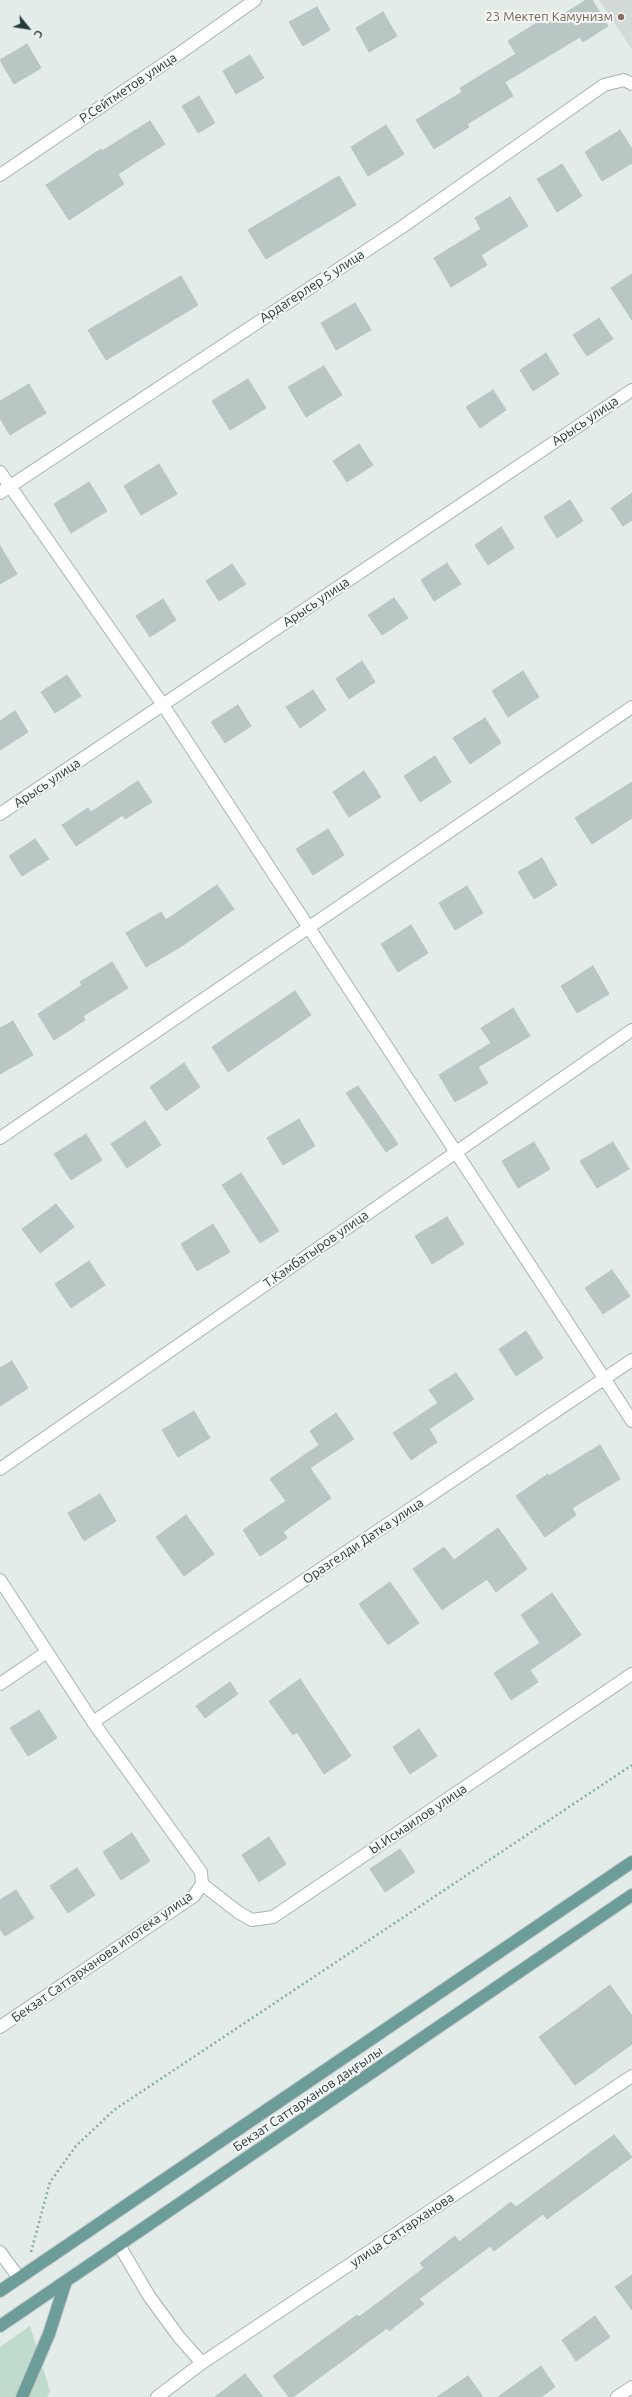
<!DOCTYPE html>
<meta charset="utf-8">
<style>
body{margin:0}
#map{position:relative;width:632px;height:2397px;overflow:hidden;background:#e3ece9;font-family:Ubuntu,sans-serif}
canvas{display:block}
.north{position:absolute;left:8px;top:8px;width:40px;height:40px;-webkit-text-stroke:3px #f4f8f7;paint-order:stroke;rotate:120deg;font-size:11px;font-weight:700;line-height:16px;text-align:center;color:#253b39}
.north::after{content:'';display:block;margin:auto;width:14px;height:18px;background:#253b39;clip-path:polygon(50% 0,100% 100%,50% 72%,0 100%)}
</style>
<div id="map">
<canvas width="632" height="2397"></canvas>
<div class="north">С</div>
</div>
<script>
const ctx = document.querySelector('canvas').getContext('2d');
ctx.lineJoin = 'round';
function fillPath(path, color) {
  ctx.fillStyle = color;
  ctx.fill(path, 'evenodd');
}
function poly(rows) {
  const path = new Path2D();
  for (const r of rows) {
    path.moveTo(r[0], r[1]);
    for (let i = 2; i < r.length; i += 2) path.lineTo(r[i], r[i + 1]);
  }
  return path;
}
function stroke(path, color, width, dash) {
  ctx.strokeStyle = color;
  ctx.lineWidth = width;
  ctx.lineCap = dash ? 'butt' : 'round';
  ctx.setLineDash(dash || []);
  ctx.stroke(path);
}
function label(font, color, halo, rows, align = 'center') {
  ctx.font = font + ' Ubuntu,sans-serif';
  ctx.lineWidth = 4;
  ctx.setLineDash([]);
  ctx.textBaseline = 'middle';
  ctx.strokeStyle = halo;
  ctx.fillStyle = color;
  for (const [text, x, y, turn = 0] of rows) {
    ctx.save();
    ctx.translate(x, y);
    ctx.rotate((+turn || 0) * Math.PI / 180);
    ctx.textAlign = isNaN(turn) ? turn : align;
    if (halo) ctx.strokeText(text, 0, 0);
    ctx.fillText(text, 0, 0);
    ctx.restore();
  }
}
fillPath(poly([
 [599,0,632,0,632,50,621,33]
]), '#d2dbd8');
fillPath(poly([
 [30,2326,50,2391,47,2397,0,2397,0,2347]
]), '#bedbcb');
const building = poly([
 [586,0,592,0,608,26,583,42,580,37,505,82,513,96,467,124,469,127,434,149,416,120,462,92,460,88,516,54,508,41,543,19,546,25,586,0],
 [317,7,330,30,303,46,289,22,317,7],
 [383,12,397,36,369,52,356,28,383,12],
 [27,44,41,68,14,84,0,60,27,44],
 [250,55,264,78,236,94,223,71,250,55],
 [199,96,215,123,198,133,182,106,199,96],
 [150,121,165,144,118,174,124,184,69,220,46,185,101,149,102,151,150,121],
 [386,125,404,154,368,176,351,147,386,125],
 [620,130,632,149,632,163,602,181,585,152,620,130],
 [562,164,582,196,557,212,537,179,562,164],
 [339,176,356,205,266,259,248,230,339,176],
 [510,197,528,226,481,255,487,265,451,287,434,258,481,229,475,218,510,197],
 [632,274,632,320,611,288,632,274],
 [181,276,198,305,106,360,88,330,181,276],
 [355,303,371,330,336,350,321,323,355,303],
 [599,318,613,339,587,356,573,335,599,318],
 [546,353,559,374,533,391,520,370,546,353],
 [324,366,342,395,306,417,288,387,324,366],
 [248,379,266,408,230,430,212,401,248,379],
 [29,384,46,413,10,435,0,418,0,401,29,384],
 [493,390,506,410,480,428,466,407,493,390],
 [359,444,373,465,347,482,333,461,359,444],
 [159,464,177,494,141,515,124,486,159,464],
 [89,482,107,511,71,533,54,504,89,482],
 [632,493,632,520,623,526,611,508,632,493],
 [570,500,583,521,557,538,544,517,570,500],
 [501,527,514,548,488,565,475,545,501,527],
 [0,546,17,574,0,584,0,546],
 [447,563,461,584,434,601,421,580,447,563],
 [232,564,246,584,219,601,206,581,232,564],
 [394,598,408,618,382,635,368,615,394,598],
 [163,599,176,620,150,637,136,616,163,599],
 [362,661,375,682,349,699,336,679,362,661],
 [523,671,539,697,508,717,492,691,523,671],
 [67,675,81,696,55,713,41,692,67,675],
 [313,690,326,710,300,728,286,707,313,690],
 [238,705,251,726,225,743,211,722,238,705],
 [15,711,28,732,0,750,0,721,15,711],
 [485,718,501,743,470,764,453,738,485,718],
 [435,756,451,782,420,802,404,776,435,756],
 [364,771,381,797,349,817,333,792,364,771],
 [138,781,152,802,125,819,123,815,76,846,62,825,88,808,91,812,138,781],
 [632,782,632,818,592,844,575,818,632,782],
 [328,829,344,855,313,875,296,849,328,829],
 [35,839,49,859,22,876,9,856,35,839],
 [542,858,557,885,534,899,518,872,542,858],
 [217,885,234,909,182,946,146,967,126,933,161,912,166,920,217,885],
 [467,886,483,913,455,930,439,903,467,886],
 [411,925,428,953,398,972,381,944,411,925],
 [112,962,128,988,83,1016,85,1020,54,1040,38,1014,82,985,80,982,112,962],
 [593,966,609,994,577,1013,561,986,593,966],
 [295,991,311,1015,228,1072,212,1047,295,991],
 [513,1008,530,1036,478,1067,488,1083,455,1102,439,1075,491,1043,481,1028,513,1008],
 [13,1021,33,1055,0,1074,0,1028,13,1021],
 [184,1063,200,1087,166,1111,150,1087,184,1063],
 [358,1086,398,1144,386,1152,346,1093,358,1086],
 [299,1119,315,1146,283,1165,267,1138,299,1119],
 [145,1121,161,1145,127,1168,111,1144,145,1121],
 [86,1134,102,1160,71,1180,54,1154,86,1134],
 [534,1142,550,1169,518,1188,502,1161,534,1142],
 [613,1142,629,1169,597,1188,580,1161,613,1142],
 [241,1173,279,1231,260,1243,222,1185,241,1173],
 [56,1204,74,1227,40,1253,22,1229,56,1204],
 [447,1217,464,1244,432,1264,415,1236,447,1217],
 [213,1224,230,1252,197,1271,181,1244,213,1224],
 [89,1261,105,1285,71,1308,55,1284,89,1261],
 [612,1270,630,1296,603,1314,585,1288,612,1270],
 [526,1331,543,1358,516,1376,499,1349,526,1331],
 [12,1361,28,1388,0,1406,0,1368,12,1361],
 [456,1373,474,1399,429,1429,437,1442,411,1460,393,1433,438,1403,429,1390,456,1373],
 [194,1411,210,1438,178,1457,162,1430,194,1411],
 [336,1413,354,1439,310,1468,331,1498,283,1532,287,1538,260,1556,243,1530,286,1501,270,1479,319,1445,310,1431,336,1413],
 [600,1445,620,1479,572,1508,576,1515,545,1537,516,1496,548,1474,549,1476,600,1445],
 [100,1494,116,1521,84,1541,68,1513,100,1494],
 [186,1515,214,1554,184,1576,156,1537,186,1515],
 [498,1528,527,1569,496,1592,487,1579,442,1610,413,1569,444,1547,454,1560,498,1528],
 [390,1582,419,1623,388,1645,359,1604,390,1582],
 [552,1593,581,1635,530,1670,538,1682,511,1700,494,1673,540,1643,521,1615,552,1593],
 [300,1679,351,1756,324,1774,297,1732,293,1735,269,1701,300,1679],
 [230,1682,238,1694,205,1718,196,1706,230,1682],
 [39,1710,57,1738,28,1756,10,1728,39,1710],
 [419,1729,437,1756,410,1774,393,1747,419,1729],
 [132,1833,150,1861,121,1880,103,1852,132,1833],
 [269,1837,286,1864,259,1882,242,1855,269,1837],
 [400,1849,415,1872,385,1892,370,1869,400,1849],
 [77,1868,95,1895,68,1913,50,1886,77,1868],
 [16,1890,34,1918,5,1936,0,1929,0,1900,16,1890],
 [610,1985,632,2016,632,2044,575,2085,539,2037,610,1985],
 [614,2135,632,2157,547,2219,543,2214,494,2251,490,2246,419,2299,424,2304,389,2331,387,2328,293,2397,289,2397,273,2376,357,2315,359,2317,424,2268,420,2263,455,2236,459,2242,511,2202,516,2207,614,2135],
 [632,2275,632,2310,615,2287,632,2275],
 [595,2316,610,2337,576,2361,562,2340,595,2316],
 [541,2366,555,2387,541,2397,498,2397,541,2366],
 [245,2374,263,2397,215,2397,245,2374],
 [468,2376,483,2397,437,2397,468,2376]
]);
fillPath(building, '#b9c6c3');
stroke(building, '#b6c5c1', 1);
const street = poly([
 [0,175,180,53,255,0],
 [0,472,163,705,632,1421],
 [0,493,402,227,604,85,624,80,632,84],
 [0,814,632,390],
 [0,1138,632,707],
 [0,1469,632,1030],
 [0,1580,93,1722,201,1872,202,1884],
 [0,1684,47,1652],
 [93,1722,632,1360],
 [202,1884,238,1912,252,1920,273,1917,632,1674],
 [0,2027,194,1896,202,1884],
 [119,2245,149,2296,179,2337,202,2363],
 [0,2252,19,2278],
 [157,2397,202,2363,632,2076],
 [617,2397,632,2387]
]);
const primary = poly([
 [0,2291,632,1862],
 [0,2326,632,1895],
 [22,2397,49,2334,66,2281]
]);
stroke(street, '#a6b3b1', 14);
stroke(primary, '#c2c8c8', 14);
stroke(poly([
 [31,2252,50,2182,76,2146,114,2110,632,1765]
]), '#87aca6', 2.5, [2, 3]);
stroke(street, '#fff', 12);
stroke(primary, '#6c9d98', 12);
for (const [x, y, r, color] of [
 [621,17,4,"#8d6e63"]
]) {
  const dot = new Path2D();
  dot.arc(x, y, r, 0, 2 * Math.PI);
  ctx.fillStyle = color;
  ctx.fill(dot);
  stroke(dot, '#f4f8f7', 1.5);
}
label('13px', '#785e54', '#f4f8f7', [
 ["23 Мектеп Камунизм",613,17]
], 'right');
label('13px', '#253b39', '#f4f8f7', [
 ["Р.Сейтметов улица",128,88,-34],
 ["Ардагерлер 5 улица",312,286,-33],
 ["Арысь улица",585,421,-34],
 ["Арысь улица",316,602,-34],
 ["Арысь улица",47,783,-34],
 ["Т.Камбатыров улица",316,1249,-35],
 ["Оразгелди Датка улица",363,1541,-34],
 ["Ы.Исмаилов улица",418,1819,-34],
 ["Бекзат Саттарханова ипотека улица",102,1957,-35],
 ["Бекзат Саттарханов даңғылы",308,2099,-34],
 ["улица Саттарханова",402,2230,-34]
]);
</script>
